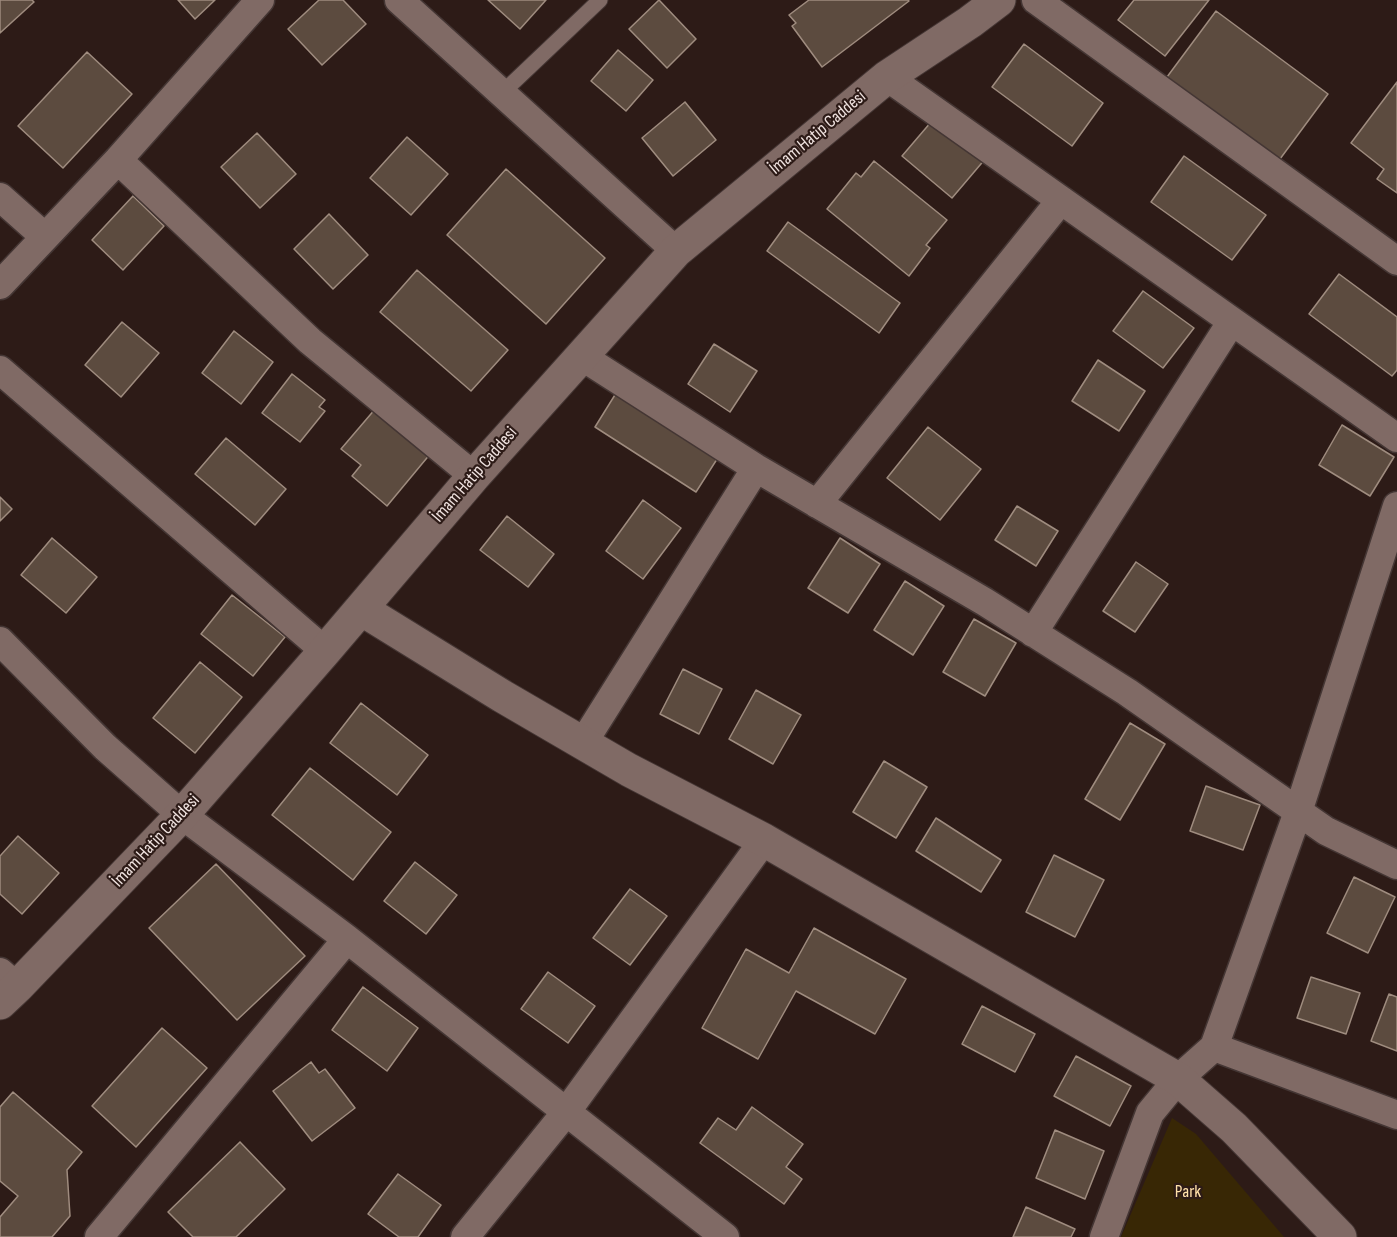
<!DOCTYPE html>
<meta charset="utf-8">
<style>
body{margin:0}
canvas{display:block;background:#2d1b17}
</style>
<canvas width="1397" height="1237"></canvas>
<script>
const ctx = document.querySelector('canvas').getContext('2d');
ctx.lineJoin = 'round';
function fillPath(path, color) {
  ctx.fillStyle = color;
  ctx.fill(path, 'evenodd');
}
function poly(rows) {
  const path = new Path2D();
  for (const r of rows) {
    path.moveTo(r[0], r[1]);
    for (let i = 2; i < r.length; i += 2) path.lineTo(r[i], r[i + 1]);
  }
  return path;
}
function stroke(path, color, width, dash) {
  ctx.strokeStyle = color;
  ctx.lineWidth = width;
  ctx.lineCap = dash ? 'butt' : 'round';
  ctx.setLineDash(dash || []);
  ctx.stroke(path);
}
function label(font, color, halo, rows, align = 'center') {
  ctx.font = font + ' "Sofia Sans Condensed",sans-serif';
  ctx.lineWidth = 4.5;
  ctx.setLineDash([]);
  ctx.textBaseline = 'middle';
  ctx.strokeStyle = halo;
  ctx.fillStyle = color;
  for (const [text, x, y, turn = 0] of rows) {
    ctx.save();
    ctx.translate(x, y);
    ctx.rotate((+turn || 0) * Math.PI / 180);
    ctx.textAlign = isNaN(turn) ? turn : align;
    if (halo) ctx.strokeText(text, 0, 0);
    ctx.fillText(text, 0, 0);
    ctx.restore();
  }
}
fillPath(poly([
 [1172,1118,1196,1134,1284,1237,1121,1237]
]), '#382705');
const building = poly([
 [0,0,32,0,34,2,0,33,0,0],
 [178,0,215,0,195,19,178,0],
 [319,0,343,0,366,24,322,65,288,29,319,0],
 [488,0,546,0,520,29,488,0],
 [659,0,696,39,667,68,629,29,659,0],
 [809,0,908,0,909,1,822,67,792,26,796,23,789,15,809,0],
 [1134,0,1209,0,1165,56,1118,20,1134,0],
 [1216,11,1328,94,1280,159,1167,77,1216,11],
 [1024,44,1103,103,1072,146,992,87,1024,44],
 [618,50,653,80,626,111,591,81,618,50],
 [87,52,132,94,63,168,18,126,87,52],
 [1397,82,1397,193,1377,179,1384,169,1351,143,1397,82],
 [685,102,716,140,673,176,642,138,685,102],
 [937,115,986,158,952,198,902,156,937,115],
 [257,133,296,174,260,208,221,167,257,133],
 [407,137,448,174,411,215,370,178,407,137],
 [1184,156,1266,215,1232,260,1151,202,1184,156],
 [874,161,947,220,926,245,930,248,909,276,827,209,856,173,861,177,874,161],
 [506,169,605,258,546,324,447,235,506,169],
 [133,196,164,226,123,270,92,240,133,196],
 [329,214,368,255,333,289,294,249,329,214],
 [788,222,900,303,879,333,767,251,788,222],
 [417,270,508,350,471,391,380,312,417,270],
 [1339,274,1397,317,1397,370,1392,376,1309,314,1339,274],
 [1143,291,1194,328,1163,368,1113,331,1143,291],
 [122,322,159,353,121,397,85,365,122,322],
 [234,331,273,362,241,404,202,373,234,331],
 [714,344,757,371,730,412,688,384,714,344],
 [1098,360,1145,391,1119,431,1072,401,1098,360],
 [292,374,325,400,319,407,325,411,300,442,262,413,292,374],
 [618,390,719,456,696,492,595,427,618,390],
 [376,408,431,453,387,506,352,476,361,465,341,449,376,408],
 [1342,425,1394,457,1370,496,1319,465,1342,425],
 [928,427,981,469,940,520,887,478,928,427],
 [226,438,286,489,255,525,195,474,226,438],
 [0,497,12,509,0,521,0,497],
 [643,500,681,528,643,579,606,551,643,500],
 [1017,506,1058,531,1036,566,995,540,1017,506],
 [507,516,554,554,528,587,480,550,507,516],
 [52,538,97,577,66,613,21,575,52,538],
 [840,538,880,564,848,613,808,588,840,538],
 [1136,562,1168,584,1135,632,1103,611,1136,562],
 [905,581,944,606,913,655,874,630,905,581],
 [232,595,285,637,253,676,201,634,232,595],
 [974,619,1016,643,985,696,943,672,974,619],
 [200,662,242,697,195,753,153,718,200,662],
 [683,669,722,689,699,734,660,714,683,669],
 [756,690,801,715,773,764,729,739,756,690],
 [361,703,428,755,397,795,330,743,361,703],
 [1130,723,1165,744,1120,820,1085,799,1130,723],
 [884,761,927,787,896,838,853,812,884,761],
 [310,768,391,832,353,880,272,815,310,768],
 [1206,786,1260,805,1243,850,1190,831,1206,786],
 [936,818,1001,860,981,892,916,851,936,818],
 [18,836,59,873,22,914,0,894,0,856,18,836],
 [1054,855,1104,880,1075,937,1026,912,1054,855],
 [415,862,457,895,426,934,384,901,415,862],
 [216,864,305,956,237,1020,149,928,216,864],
 [1354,877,1395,897,1368,953,1327,933,1354,877],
 [630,889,667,916,630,965,593,938,630,889],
 [814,928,906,979,875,1034,796,991,758,1059,702,1028,746,949,789,973,814,928],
 [548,972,595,1006,568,1043,521,1009,548,972],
 [1311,977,1360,993,1346,1034,1297,1018,1311,977],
 [363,987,418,1028,387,1071,332,1030,363,987],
 [1389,994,1397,997,1397,1051,1371,1041,1389,994],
 [982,1006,1035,1034,1015,1072,962,1044,982,1006],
 [162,1028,207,1068,136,1147,92,1106,162,1028],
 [1076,1056,1131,1086,1110,1126,1054,1096,1076,1056],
 [311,1062,319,1073,325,1069,355,1108,312,1141,273,1091,311,1062],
 [13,1092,82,1152,67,1170,70,1216,52,1237,0,1237,0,1217,18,1196,0,1181,0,1107,13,1092],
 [752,1107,803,1144,786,1167,802,1179,784,1204,700,1143,718,1118,736,1130,752,1107],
 [1055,1130,1104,1151,1085,1199,1036,1178,1055,1130],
 [240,1142,285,1189,236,1237,193,1237,168,1212,240,1142],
 [398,1174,441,1205,418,1237,399,1237,368,1214,398,1174],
 [1026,1207,1075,1229,1071,1237,1013,1237,1026,1207]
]);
fillPath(building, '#5c4b3f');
stroke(building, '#9f8c7f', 1.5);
const service = poly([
 [502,93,600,0]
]);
const minor = poly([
 [399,0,676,251],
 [1036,0,1397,261],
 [887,77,1397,438],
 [118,160,310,341,474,476],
 [0,197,45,237],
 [0,285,118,160,260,0],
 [581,356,756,468,985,602,1127,692,1326,831,1397,865],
 [0,370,325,651],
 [817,504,1061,200],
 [1033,633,1232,321],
 [0,641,105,747,182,815,347,939,725,1237],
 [583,743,756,468],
 [0,972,17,987],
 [1214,1047,1397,1115],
 [99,1237,347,939],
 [465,1237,567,1111,764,840],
 [1104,1237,1150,1113,1178,1079,1214,1047,1298,812,1397,506]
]);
const tertiary = poly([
 [361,609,502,696,629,770,764,840,1178,1079,1234,1128,1340,1237],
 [0,1003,17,987,182,815,325,651,474,476,676,251,887,77,970,22,999,0]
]);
stroke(service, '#443634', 17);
stroke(minor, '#443634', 31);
stroke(tertiary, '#443634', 35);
stroke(service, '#806a65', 15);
stroke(minor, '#806a65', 28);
stroke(tertiary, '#806a65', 33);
label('18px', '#f0e3e0', '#2d1b17', [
 ["İmam Hatip Caddesi",818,133,-40],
 ["İmam Hatip Caddesi",475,475,-49],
 ["İmam Hatip Caddesi",156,841,-47]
]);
label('18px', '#ffe0a9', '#2d1b17', [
 ["Park",1188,1192]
]);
</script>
